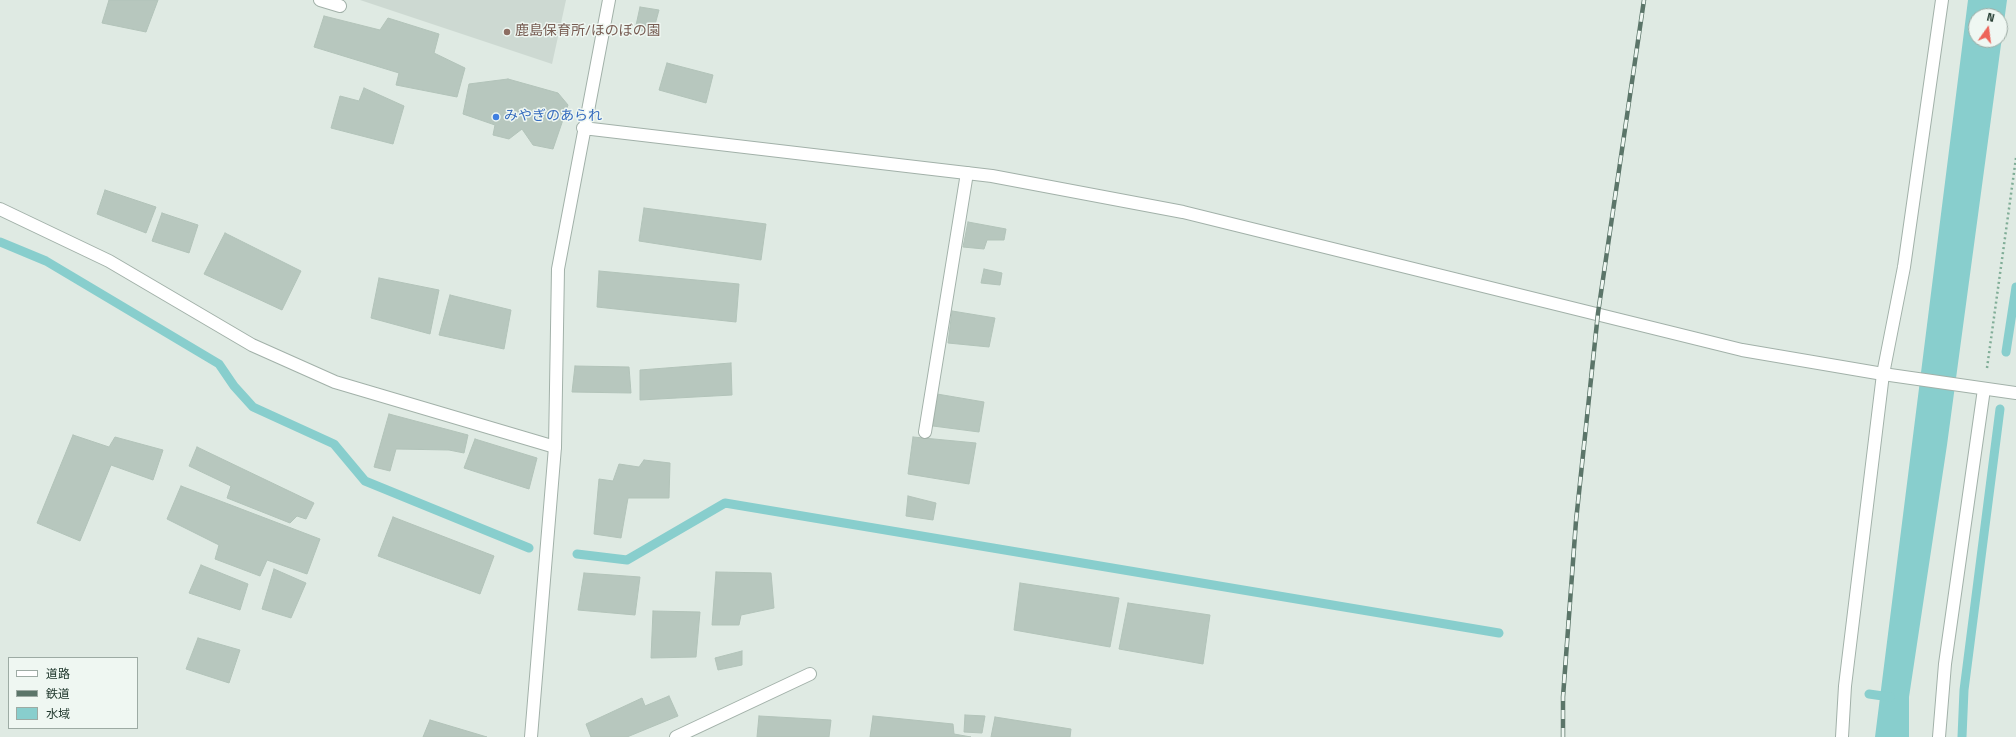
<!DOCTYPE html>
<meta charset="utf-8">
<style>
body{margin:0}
#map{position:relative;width:2016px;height:737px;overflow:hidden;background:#dfeae3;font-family:"Titillium Web","Noto Sans JP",sans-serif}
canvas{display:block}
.legend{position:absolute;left:8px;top:657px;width:130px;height:72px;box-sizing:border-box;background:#eff7f2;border:1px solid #9daba4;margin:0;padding:5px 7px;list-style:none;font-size:12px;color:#21392e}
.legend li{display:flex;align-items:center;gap:8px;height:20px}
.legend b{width:20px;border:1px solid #9daba4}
.north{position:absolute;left:1968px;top:8px;width:40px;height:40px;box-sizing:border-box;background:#eff7f2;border:1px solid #9daba4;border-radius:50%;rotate:14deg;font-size:11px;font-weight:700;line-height:16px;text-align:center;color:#21392e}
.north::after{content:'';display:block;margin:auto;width:14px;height:18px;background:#ed6459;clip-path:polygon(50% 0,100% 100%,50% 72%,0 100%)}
</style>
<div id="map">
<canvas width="2016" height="737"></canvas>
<ul class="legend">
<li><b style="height:5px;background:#fff"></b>道路</li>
<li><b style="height:5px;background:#5b7569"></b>鉄道</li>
<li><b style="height:11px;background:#88cecd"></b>水域</li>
</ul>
<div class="north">N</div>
</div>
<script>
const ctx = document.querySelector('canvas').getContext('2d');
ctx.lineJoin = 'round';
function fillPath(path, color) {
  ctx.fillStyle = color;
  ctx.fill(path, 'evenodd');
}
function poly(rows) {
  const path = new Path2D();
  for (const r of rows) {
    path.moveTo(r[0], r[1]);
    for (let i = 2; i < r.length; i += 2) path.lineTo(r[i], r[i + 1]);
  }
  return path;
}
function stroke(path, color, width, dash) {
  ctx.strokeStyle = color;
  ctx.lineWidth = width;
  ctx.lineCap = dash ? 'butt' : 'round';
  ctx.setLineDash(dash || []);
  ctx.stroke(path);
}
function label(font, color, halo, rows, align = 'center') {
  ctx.font = font + ' "Titillium Web","Noto Sans JP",sans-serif';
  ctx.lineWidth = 3;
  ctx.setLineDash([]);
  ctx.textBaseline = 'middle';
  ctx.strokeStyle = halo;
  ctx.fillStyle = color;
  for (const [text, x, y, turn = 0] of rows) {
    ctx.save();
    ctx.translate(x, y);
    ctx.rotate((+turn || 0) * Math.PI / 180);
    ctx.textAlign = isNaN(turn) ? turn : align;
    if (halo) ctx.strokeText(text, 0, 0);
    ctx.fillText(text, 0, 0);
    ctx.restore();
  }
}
fillPath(poly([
 [360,0,566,0,552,64]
]), '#cdd9d2');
fillPath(poly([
 [1968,0,2007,0,1947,445,1909,697,1909,737,1875,737],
 [1976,16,2000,16,2000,40,1976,40]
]), '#88cecd');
stroke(poly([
 [0,242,46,261,219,364,234,386,253,407,334,444,365,481,529,548],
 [2006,352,2016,287],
 [577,554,627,560,725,503,1499,633],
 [1869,694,1890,697],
 [1962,737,1964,690,2000,409]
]), '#88cecd', 9);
const building = poly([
 [109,0,158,0,146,32,102,23,109,0],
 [640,7,659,10,653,32,635,30,640,7],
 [324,16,380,30,388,18,439,34,434,53,465,68,457,97,396,85,399,73,314,47,324,16],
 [667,63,713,75,706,103,659,90,667,63],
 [508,79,558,93,568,105,553,149,533,145,522,129,509,139,493,135,495,125,463,114,469,84,508,79],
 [364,88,404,106,393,144,331,128,340,96,359,101,364,88],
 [105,190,156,207,146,233,97,214,105,190],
 [644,208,766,224,761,260,639,241,644,208],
 [162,213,198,225,189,253,152,241,162,213],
 [968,222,1006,229,1004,240,987,240,984,249,963,247,968,222],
 [225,233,301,271,282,310,204,274,225,233],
 [984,269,1002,273,1000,285,981,283,984,269],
 [599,271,739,284,736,322,597,307,599,271],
 [379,278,439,290,430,334,371,318,379,278],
 [450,295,511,310,504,349,439,335,450,295],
 [952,311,995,318,989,347,948,343,952,311],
 [731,363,732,395,640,400,640,370,731,363],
 [575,366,629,367,631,393,572,392,575,366],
 [937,394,984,402,979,432,933,426,937,394],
 [389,414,468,435,464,453,449,450,396,449,390,471,374,467,389,414],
 [73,435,109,447,115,437,163,450,153,480,111,465,80,541,37,523,73,435],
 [913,437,976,443,969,484,908,474,913,437],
 [475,439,537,458,529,489,464,468,475,439],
 [197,447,314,503,306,519,297,516,290,523,227,498,231,486,189,466,197,447],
 [644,460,670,463,669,498,628,498,621,538,594,534,599,479,613,481,619,464,639,467,644,460],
 [181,486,320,539,307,574,267,560,260,576,215,559,219,545,167,519,181,486],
 [908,496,936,503,933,520,906,516,908,496],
 [393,517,494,556,480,594,378,556,393,517],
 [201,565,248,584,240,610,189,593,201,565],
 [274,569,306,583,291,618,262,609,274,569],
 [716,572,771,573,774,608,741,615,739,625,712,625,716,572],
 [584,573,640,577,635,615,578,610,584,573],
 [1020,583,1119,598,1110,647,1014,630,1020,583],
 [1128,603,1210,615,1203,664,1119,649,1128,603],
 [653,611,700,612,696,657,651,658,653,611],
 [198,638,240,650,229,683,186,669,198,638],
 [742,651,742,665,718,670,715,658,742,651],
 [669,696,678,716,627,737,591,737,586,724,642,698,645,706,669,696],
 [965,715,985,716,982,733,964,732,965,715],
 [759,716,831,720,829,737,757,737,759,716],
 [873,716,953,724,954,734,971,737,870,737,873,716],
 [995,717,1071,729,1070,737,991,737,995,717],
 [430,720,487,737,423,737,430,720]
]);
fillPath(building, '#b7c7be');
stroke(building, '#b2c3b9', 1);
const minor = poly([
 [320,0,340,6],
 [0,209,109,261,252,345,335,382,555,447],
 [925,432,967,173],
 [676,737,810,674],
 [1842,737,1845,686,1883,374,1904,267,1942,0],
 [1939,737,1945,664,1984,389]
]);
const tertiary = poly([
 [583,128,992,176,1183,212,1742,350,1883,374,2016,393],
 [531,737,555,447,558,269,609,0]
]);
stroke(minor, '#a2b1a9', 14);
stroke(tertiary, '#a2b1a9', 14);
stroke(poly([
 [1987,368,2016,158]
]), '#80ad97', 2.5, [2, 3]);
stroke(minor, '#fff', 12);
stroke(tertiary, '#fff', 12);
const rail = poly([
 [1563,737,1563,697,1576,521,1598,313,1644,0]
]);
stroke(rail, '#5b7569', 4.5);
stroke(rail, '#eff7f2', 3, [9]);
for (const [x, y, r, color] of [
 [507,32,4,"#8d6e63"],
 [496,117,4,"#3f7fe0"]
]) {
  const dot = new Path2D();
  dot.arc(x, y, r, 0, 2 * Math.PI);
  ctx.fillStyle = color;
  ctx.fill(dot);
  stroke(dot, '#eff7f2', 1.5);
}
label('14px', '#785e54', '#eff7f2', [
 ["鹿島保育所/ほのぼの園",515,32]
], 'left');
label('14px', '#366cbe', '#eff7f2', [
 ["みやぎのあられ",504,117]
], 'left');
</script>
